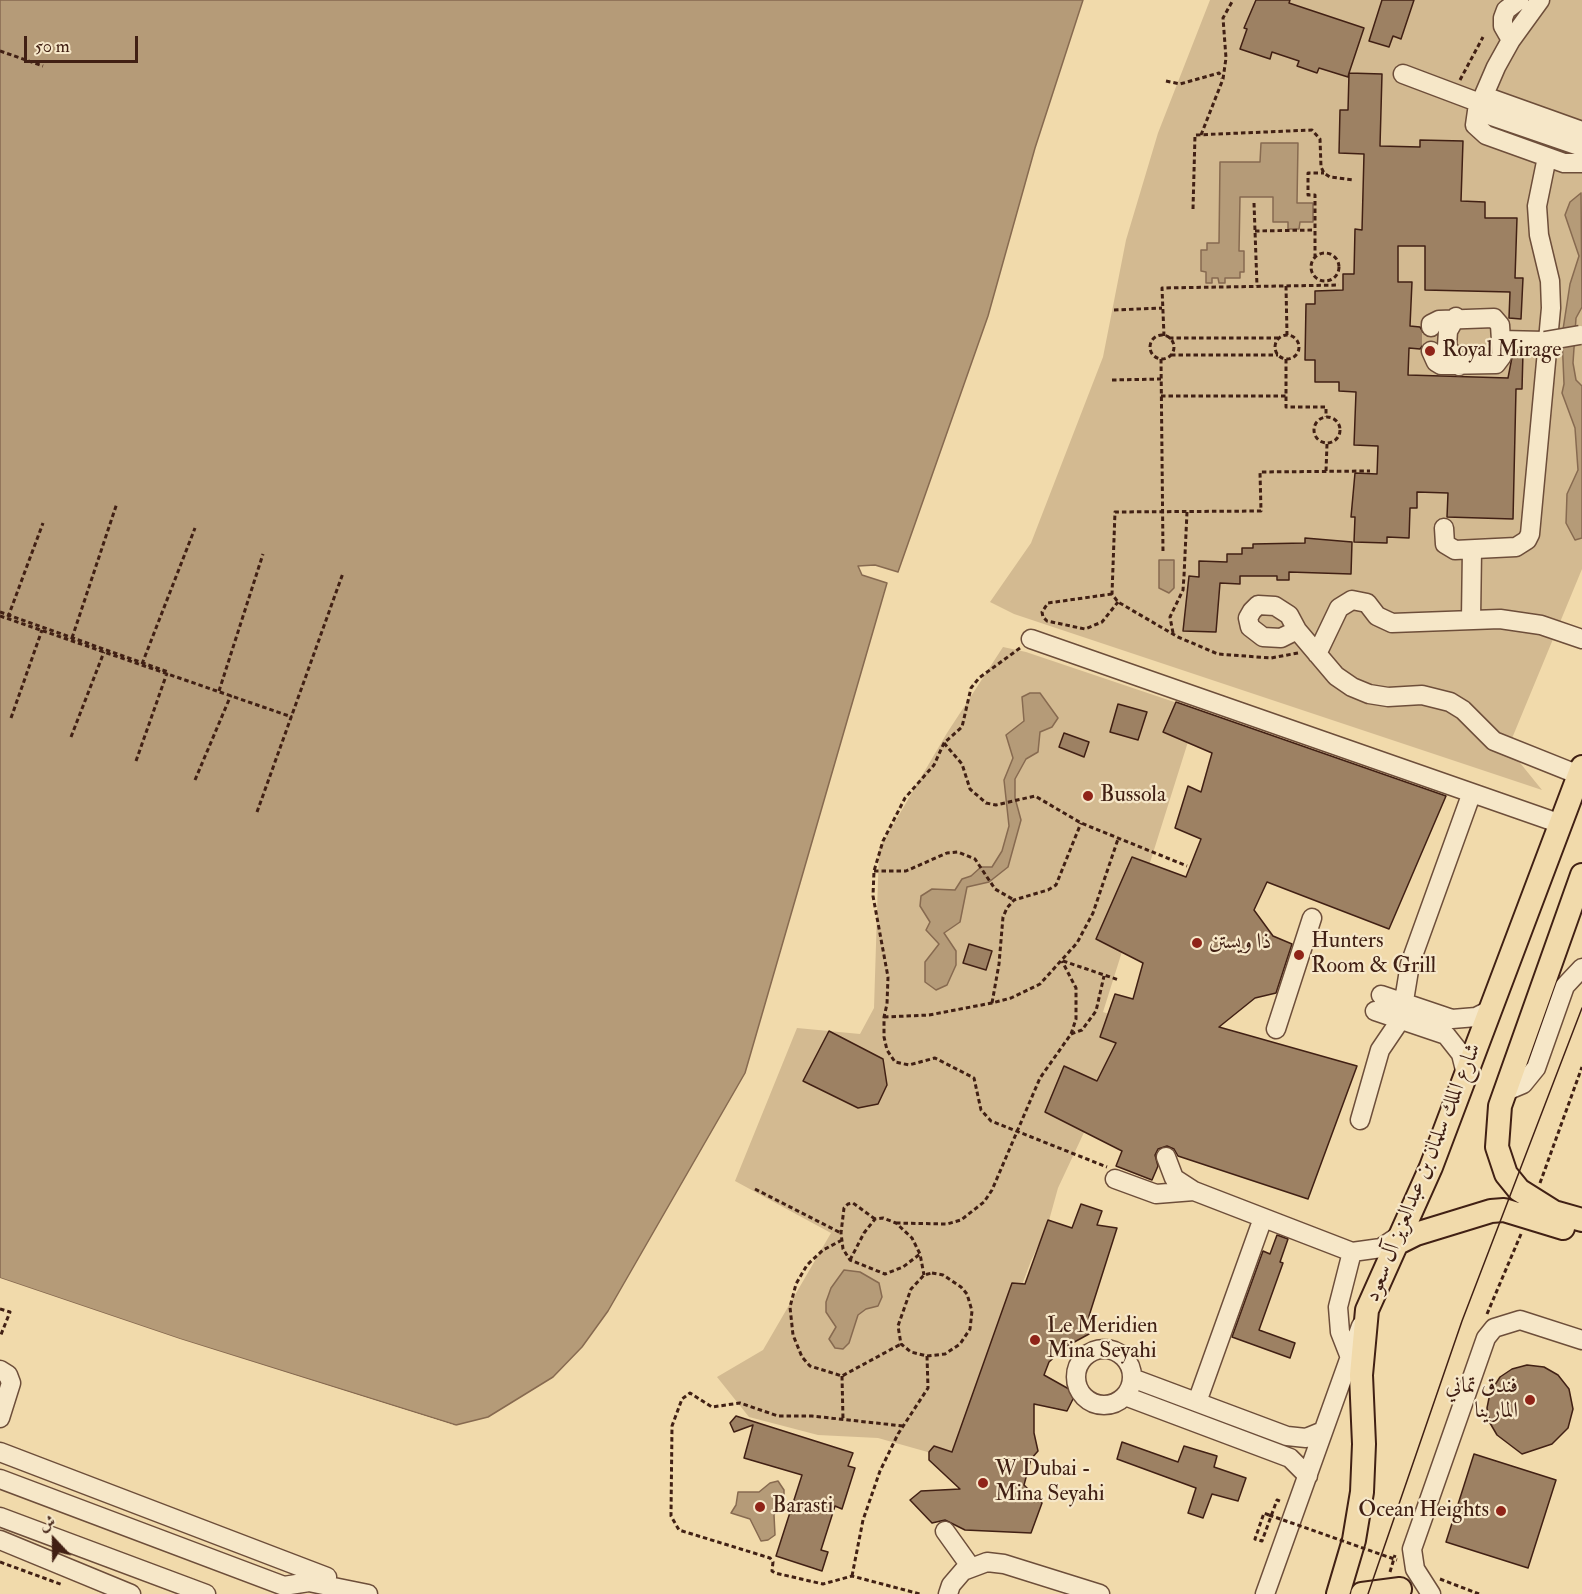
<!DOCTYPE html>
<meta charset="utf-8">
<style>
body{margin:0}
#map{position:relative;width:1582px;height:1594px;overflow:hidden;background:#f1daab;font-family:"IM FELL Double Pica",Amiri,serif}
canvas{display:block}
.north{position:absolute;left:24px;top:1510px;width:60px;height:60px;-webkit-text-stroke:4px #f6e7c8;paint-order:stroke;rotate:338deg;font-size:16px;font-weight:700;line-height:24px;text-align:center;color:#412014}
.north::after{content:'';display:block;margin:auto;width:21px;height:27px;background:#412014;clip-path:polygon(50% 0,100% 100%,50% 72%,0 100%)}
.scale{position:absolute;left:24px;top:36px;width:114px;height:27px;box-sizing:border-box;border:3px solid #412014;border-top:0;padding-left:8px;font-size:18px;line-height:21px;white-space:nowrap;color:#412014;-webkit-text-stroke:4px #f6e7c8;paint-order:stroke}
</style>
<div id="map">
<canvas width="1582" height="1594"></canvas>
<div class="north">ش</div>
<div class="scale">50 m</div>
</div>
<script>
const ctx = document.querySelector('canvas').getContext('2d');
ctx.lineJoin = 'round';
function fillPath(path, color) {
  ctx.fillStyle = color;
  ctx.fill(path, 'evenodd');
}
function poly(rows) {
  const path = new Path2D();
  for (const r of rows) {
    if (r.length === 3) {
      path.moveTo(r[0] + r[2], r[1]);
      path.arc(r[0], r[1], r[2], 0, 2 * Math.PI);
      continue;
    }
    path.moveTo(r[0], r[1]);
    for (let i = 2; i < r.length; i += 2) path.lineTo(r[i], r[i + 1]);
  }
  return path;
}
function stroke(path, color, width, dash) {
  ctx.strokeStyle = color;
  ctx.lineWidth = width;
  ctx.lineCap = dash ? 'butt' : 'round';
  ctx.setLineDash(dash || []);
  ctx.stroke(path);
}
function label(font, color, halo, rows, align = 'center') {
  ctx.font = font + ' "IM FELL Double Pica",Amiri,serif';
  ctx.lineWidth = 4.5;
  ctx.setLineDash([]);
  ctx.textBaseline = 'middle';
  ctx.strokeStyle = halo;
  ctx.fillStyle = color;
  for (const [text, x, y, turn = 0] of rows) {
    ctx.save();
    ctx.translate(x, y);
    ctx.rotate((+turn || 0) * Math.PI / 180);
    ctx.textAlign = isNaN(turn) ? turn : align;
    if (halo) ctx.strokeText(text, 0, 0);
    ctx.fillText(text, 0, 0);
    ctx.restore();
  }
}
fillPath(poly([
 [1210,0,1582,0,1582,569,1508,748,1542,790,1014,614,990,602,1031,543,1103,357,1126,240,1158,133],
 [1003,647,1026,652,1198,710,1103,1012,1152,1029,1102,1094,1058,1188,1048,1224,1031,1261,956,1460,878,1438,818,1435,749,1417,717,1377,763,1350,831,1233,735,1181,797,1028,860,1034,874,1008,879,849,947,733]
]), '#d3ba91');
const water = poly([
 [0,0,1083,0,1035,148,988,316,898,572,875,565,858,566,862,575,887,583,745,1073,608,1311,582,1347,553,1377,488,1417,456,1425,180,1339,0,1278,0,0],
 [1261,143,1298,143,1297,203,1313,203,1313,222,1300,222,1299,229,1288,229,1288,222,1273,222,1273,197,1240,197,1239,251,1244,251,1244,272,1240,272,1240,278,1225,278,1225,283,1219,283,1218,278,1212,278,1212,283,1206,283,1206,272,1201,271,1201,250,1207,250,1207,243,1219,243,1220,162,1260,162,1261,143],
 [1581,193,1582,307,1576,318,1573,363,1576,380,1582,386,1582,538,1575,540,1566,523,1567,494,1578,470,1575,428,1562,393,1564,384,1562,336,1570,284,1579,256,1565,215,1570,202,1581,193],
 [1159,560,1174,560,1174,588,1169,593,1159,588,1159,560],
 [1030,693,1040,693,1058,718,1052,727,1040,732,1038,752,1026,759,1015,779,1015,798,1021,820,1008,867,989,882,967,887,960,922,944,933,956,951,956,965,947,985,936,990,925,982,925,962,939,944,926,930,930,922,920,906,921,896,932,889,955,890,962,879,971,876,981,867,992,867,1002,851,1009,826,1004,780,1013,758,1006,735,1024,721,1022,697,1030,693],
 [844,1270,860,1272,879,1283,882,1297,878,1306,866,1309,858,1315,849,1343,843,1349,835,1348,829,1339,836,1327,826,1312,826,1302,831,1288,844,1270],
 [778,1481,784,1490,784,1497,774,1515,775,1535,768,1540,761,1541,750,1519,731,1513,736,1505,738,1492,759,1492,770,1483,778,1481]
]);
fillPath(water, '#b59b78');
stroke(water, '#876a50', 1.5);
fillPath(poly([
 [0,1278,180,1339,460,1427,389,1409,179,1341,0,1281]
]), '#f1daab');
const building = poly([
 [1256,0,1290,0,1289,3,1364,28,1349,73,1382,74,1380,146,1420,147,1420,140,1463,141,1461,201,1485,202,1485,218,1517,218,1515,278,1523,278,1521,319,1509,318,1510,292,1425,290,1425,246,1398,246,1398,282,1412,282,1410,326,1420,327,1426,337,1436,337,1436,341,1426,341,1420,349,1409,348,1408,375,1508,378,1513,352,1523,352,1522,389,1516,389,1513,519,1447,517,1448,493,1417,492,1417,508,1410,508,1409,538,1387,537,1387,543,1354,542,1355,517,1351,517,1355,473,1377,474,1378,446,1354,445,1356,392,1339,391,1339,382,1315,382,1315,360,1305,360,1306,304,1315,304,1315,291,1343,290,1343,274,1354,274,1355,229,1362,230,1364,154,1339,153,1340,110,1348,110,1349,73,1348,77,1319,68,1317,73,1297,66,1299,61,1272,52,1270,59,1240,49,1247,29,1244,28,1256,0],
 [1382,0,1414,0,1401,39,1393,36,1389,47,1369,41,1382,0],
 [1305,538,1352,542,1351,574,1289,572,1289,580,1277,580,1277,576,1240,576,1240,584,1220,583,1216,632,1183,631,1189,576,1199,577,1199,561,1227,562,1227,554,1242,554,1242,548,1253,548,1253,544,1305,543,1305,538],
 [1176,702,1446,796,1389,929,1267,882,1254,910,1273,936,1292,944,1276,993,1255,998,1219,1027,1357,1066,1308,1199,1178,1156,1174,1149,1167,1146,1158,1149,1155,1155,1158,1166,1152,1180,1116,1166,1122,1151,1045,1112,1064,1066,1097,1081,1116,1043,1100,1037,1115,994,1133,999,1143,963,1096,939,1132,857,1186,877,1201,839,1175,828,1188,786,1201,792,1212,753,1163,732,1176,702],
 [1118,704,1147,712,1138,740,1110,732,1118,704],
 [1064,733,1089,742,1084,757,1059,747,1064,733],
 [969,944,992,951,986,970,963,963,969,944],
 [829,1031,883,1059,887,1085,878,1104,858,1108,803,1081,829,1031],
 [1081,1204,1102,1211,1097,1225,1117,1228,1089,1316,1089,1334,1067,1346,1049,1362,1044,1375,1076,1393,1067,1411,1034,1404,1034,1433,1038,1451,1031,1459,1024,1485,1042,1503,1031,1533,965,1530,945,1520,932,1523,910,1500,921,1491,960,1489,929,1460,929,1452,934,1446,952,1452,1012,1283,1025,1284,1048,1220,1072,1228,1081,1204],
 [1277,1235,1288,1239,1280,1262,1283,1263,1259,1330,1295,1343,1290,1358,1232,1337,1263,1251,1270,1254,1277,1235],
 [1527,1365,1544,1367,1558,1375,1569,1389,1573,1409,1568,1428,1552,1444,1522,1454,1497,1435,1490,1423,1487,1408,1490,1393,1500,1377,1512,1369,1527,1365],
 [736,1416,853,1453,848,1466,855,1468,842,1509,835,1506,821,1550,828,1552,822,1571,776,1556,802,1475,744,1458,753,1425,734,1432,730,1423,736,1416],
 [1122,1442,1178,1462,1184,1446,1217,1456,1214,1467,1246,1478,1238,1501,1212,1494,1203,1518,1188,1513,1196,1488,1117,1459,1122,1442],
 [1474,1454,1556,1480,1528,1568,1446,1542,1474,1454]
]);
fillPath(building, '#9d8163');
stroke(building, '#412014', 1.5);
stroke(poly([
 [1431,351,1431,327]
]), '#ceb58d', 18, [18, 9]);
const minor = poly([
 [1540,0,1511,40,1496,67,1477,111,1475,125,1486,135,1564,163,1582,163],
 [1511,40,1503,26,1503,18,1506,10,1519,0],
 [1403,74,1480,103],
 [1484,96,1582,131],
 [1477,111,1582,147],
 [1456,317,1448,331,1447,346,1459,366],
 [1501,340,1545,341],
 [1431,351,1436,362,1441,365,1496,364,1502,356,1500,325,1494,318,1439,320,1431,324,1431,327],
 [1444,528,1445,544,1455,550,1516,547,1527,540,1530,534,1551,308,1550,281,1539,235,1537,206,1547,157],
 [1471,619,1472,550],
 [1297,630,1289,615,1275,606,1258,605,1252,611,1248,618,1250,627,1263,637,1281,638,1297,630,1336,676,1352,687,1369,694,1388,697,1422,695,1450,702,1463,710,1494,741,1579,775],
 [1031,639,1561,824],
 [1317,654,1339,608,1352,600,1367,603,1377,616,1392,623,1500,619,1541,625,1582,639],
 [1381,995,1452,1019,1476,1017,1490,1010],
 [1375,1011,1446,1035,1461,1054,1466,1074],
 [1276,1029,1312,918],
 [1504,1092,1523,1084,1536,1068,1565,986,1582,968],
 [1360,1120,1380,1050,1401,1019,1410,964,1471,795],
 [1166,1157,1174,1178,1194,1191,1352,1252,1381,1248,1400,1235],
 [1115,1179,1156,1194,1194,1191],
 [1104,1377,28],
 [1349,1355,1340,1332,1338,1307,1352,1252],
 [0,1370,8,1375,11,1383,0,1418],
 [1132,1378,1287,1436,1306,1438,1323,1431],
 [1125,1396,1290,1458,1308,1476],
 [1197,1402,1263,1218],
 [0,1452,327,1577],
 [0,1479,284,1586,309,1582,368,1594],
 [0,1517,206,1594],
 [945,1531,970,1566],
 [0,1540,131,1594],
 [948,1594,951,1585,963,1571,987,1562,1004,1564,1100,1594],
 [1265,1594,1361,1326],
 [1431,1594,1415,1569,1412,1549,1486,1338,1494,1328,1520,1320,1582,1340]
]);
const major = poly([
 [1582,875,1500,1106,1497,1147,1506,1174,1519,1190,1554,1212,1582,1220],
 [1394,1245,1416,1234,1491,1211,1504,1210,1563,1228],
 [1338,1594,1354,1540,1362,1492,1364,1444,1361,1375,1367,1310,1431,1167,1582,767],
 [1362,1594,1400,1589]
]);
stroke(minor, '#6d4e3a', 21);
stroke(major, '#412014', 26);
stroke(poly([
 [0,51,43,66],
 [1460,80,1483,37],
 [1166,81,1180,84,1219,73,1222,78],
 [1201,135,1223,79,1226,58,1223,18,1233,0],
 [1254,203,1257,286],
 [1193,209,1195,135,1312,130,1320,139,1321,167,1324,173,1330,177,1354,180],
 [1255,231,1315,230],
 [1325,267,14],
 [1315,258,1315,195,1308,195,1308,173,1324,173],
 [1286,286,1287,335],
 [1114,310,1162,308],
 [1287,347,12],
 [1162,347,12],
 [1164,336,1162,288,1339,285],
 [1169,338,1278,338],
 [1171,355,1278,355],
 [1161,359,1163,553],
 [1286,359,1286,407,1326,407,1326,417],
 [1112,380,1161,379],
 [1161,396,1286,396],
 [1327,430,13],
 [1326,471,1327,444],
 [1112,594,1048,603,1042,612,1043,617,1047,621,1085,629,1102,622,1118,602],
 [0,612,168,672],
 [0,616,292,717],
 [8,617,43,523],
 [1173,633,1170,617,1183,590,1184,576,1187,512],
 [72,638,117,503],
 [1020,648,979,678,971,688,962,727,944,743,934,765,905,798,883,841,874,871,873,896,888,977,887,1004,884,1017,884,1037,887,1050,895,1062,909,1065,935,1058,974,1078,981,1110,991,1121,1107,1167],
 [1298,653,1271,658,1218,654,1178,637,1118,602,1112,594,1115,512,1261,511,1260,472,1370,471],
 [142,664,195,528],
 [219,691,263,554],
 [11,718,42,630],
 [71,737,104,652],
 [944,743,962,764,970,789,986,803,996,805,1035,796,1081,823,1187,866],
 [136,761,167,673],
 [195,780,231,695],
 [257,812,343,573],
 [874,871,906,871,947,853,958,852,975,859,995,889,1014,900],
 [1063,961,1119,980],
 [992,1003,999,964,1003,917,1007,908,1014,900,1048,890,1056,885,1081,823],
 [884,1017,929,1015,992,1003,1011,998,1040,984,1077,943,1093,913,1118,839],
 [1071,1034,1082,1030,1096,1011,1104,976],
 [1540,1183,1582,1067],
 [755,1189,841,1233],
 [875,1219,853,1203,848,1204,844,1208,841,1233,843,1249,850,1260,885,1274,903,1267,920,1254],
 [896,1223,947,1224,961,1220,984,1202,992,1190,1040,1078,1071,1034,1076,1019,1076,988,1062,961],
 [842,1240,823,1250,807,1265,796,1284,790,1307,793,1335,802,1357,810,1366,842,1376,901,1344],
 [850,1260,864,1233,875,1219,883,1218,896,1223,912,1238,920,1254,924,1275],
 [932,1273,943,1275,961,1287,967,1294,972,1311,970,1329,960,1344,945,1354,927,1356,911,1352,901,1344,898,1326,911,1289,924,1275,932,1273],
 [0,1309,10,1312,0,1337],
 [1487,1314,1521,1234],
 [842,1376,843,1419],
 [903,1426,812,1416,778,1416,740,1403,712,1407,690,1393,682,1399,672,1426,671,1516,679,1530,770,1558,773,1562,772,1571,775,1573,823,1584,852,1576,920,1594],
 [1269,1515,1264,1513,1255,1539,1262,1541,1277,1500,1282,1502],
 [0,1562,63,1585],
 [1390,1572,1395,1555],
 [852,1576,863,1520,880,1471,898,1434,928,1388,927,1356],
 [1440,1579,1479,1594]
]), '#412014', 3, [4.5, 3]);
stroke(minor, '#f6e7c8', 18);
stroke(major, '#f1daab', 22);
stroke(poly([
 [1368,1594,1462,1321,1582,1008]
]), '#412014', 1.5);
const minorBridge = poly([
 [1545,341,1580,335]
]);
stroke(minorBridge, '#6d4e3a', 21, []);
stroke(poly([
 [1269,1515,1397,1560]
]), '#412014', 3, [4.5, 3]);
stroke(minorBridge, '#f6e7c8', 18);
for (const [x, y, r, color] of [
 [1430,351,6,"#8f2418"],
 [1088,796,6,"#8f2418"],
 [1197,943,6,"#8f2418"],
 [1299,955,6,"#8f2418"],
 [1035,1340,6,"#8f2418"],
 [1530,1400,6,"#8f2418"],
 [983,1483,6,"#8f2418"],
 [760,1507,6,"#8f2418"],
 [1501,1511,6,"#8f2418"]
]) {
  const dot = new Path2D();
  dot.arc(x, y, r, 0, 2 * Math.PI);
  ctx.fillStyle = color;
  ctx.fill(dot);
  stroke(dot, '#f6e7c8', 2);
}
label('22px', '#412014', '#f6e7c8', [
 ["Royal Mirage",1442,351],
 ["Bussola",1100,796],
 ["Hunters",1311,942],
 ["Room & Grill",1311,967],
 ["ذا ويستن",1209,943],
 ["Le Meridien",1047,1327],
 ["Mina Seyahi",1047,1352],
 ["فندق تماني",1518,1387,"right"],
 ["المارينا",1518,1412,"right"],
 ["W Dubai -",995,1470],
 ["Mina Seyahi",995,1495],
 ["Barasti",772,1507],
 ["Ocean Heights",1489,1511,"right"]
], 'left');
label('22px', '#412014', '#f6e7c8', [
 ["شارع الملك سلمان بن عبدالعزيز آل سعود",1424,1173,-68]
]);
</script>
